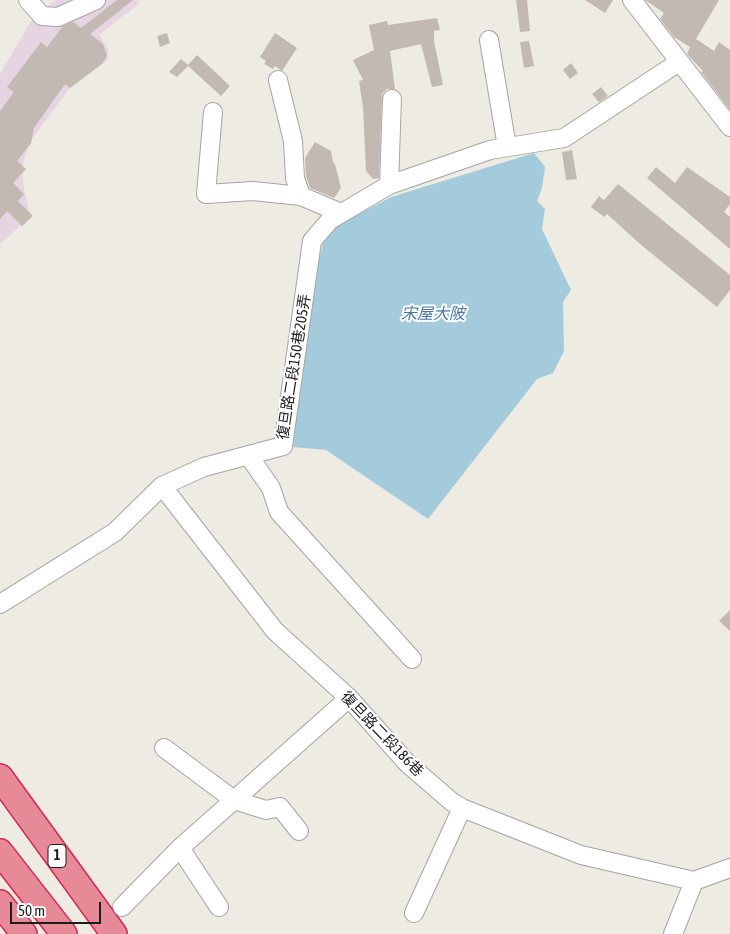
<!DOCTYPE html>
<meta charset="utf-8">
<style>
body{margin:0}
#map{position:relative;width:730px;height:934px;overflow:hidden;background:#eeebe2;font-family:"Asap Condensed",sans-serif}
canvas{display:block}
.scale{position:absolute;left:10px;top:902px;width:91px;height:22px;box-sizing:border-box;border:2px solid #1d1d1d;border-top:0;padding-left:6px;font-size:15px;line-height:18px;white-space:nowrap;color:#1d1d1d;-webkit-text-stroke:4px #fff;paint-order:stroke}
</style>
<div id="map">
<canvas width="730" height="934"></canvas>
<div class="scale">50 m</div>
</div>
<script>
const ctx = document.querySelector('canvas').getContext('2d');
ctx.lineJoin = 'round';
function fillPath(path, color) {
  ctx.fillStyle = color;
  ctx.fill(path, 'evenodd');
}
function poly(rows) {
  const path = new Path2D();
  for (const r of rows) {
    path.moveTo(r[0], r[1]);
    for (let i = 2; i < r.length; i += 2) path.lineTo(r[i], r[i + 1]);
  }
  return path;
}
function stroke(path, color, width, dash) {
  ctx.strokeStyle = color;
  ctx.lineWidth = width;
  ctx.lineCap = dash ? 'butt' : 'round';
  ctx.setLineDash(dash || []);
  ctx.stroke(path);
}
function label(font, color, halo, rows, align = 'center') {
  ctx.font = font + ' "Asap Condensed","Noto Sans TC",sans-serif';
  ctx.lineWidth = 4;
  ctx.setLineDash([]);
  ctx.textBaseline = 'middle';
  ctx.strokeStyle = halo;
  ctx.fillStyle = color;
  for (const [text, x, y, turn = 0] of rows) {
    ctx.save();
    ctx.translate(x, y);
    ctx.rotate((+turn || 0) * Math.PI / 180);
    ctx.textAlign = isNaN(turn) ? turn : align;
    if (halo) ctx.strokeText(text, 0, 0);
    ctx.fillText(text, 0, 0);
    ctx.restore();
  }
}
fillPath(poly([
 [56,0,138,0,140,3,99,35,108,49,107,61,73,84,31,140,23,162,23,183,30,217,0,244,0,74,35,14]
]), '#e7d4e2');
fillPath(poly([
 [534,153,545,167,542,188,537,201,545,209,542,229,571,290,563,302,564,351,553,373,537,379,428,519,326,450,293,447,304,325,323,243,333,228,391,197]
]), '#a3cbdc');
fillPath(poly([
 [117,0,133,0,90,34,103,44,107,56,102,64,70,88,65,84,34,128,31,143,17,161,26,169,13,183,24,194,18,201,33,216,22,226,7,211,0,219,0,111,14,92,7,87,41,42,47,47,63,26,73,22,81,28],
 [516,0,527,0,530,31,520,32],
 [585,0,613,0,605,13],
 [645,0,719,0,696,39,714,51,719,42,730,50,730,110,701,72,703,71,687,54,690,47,674,37,660,19,664,13],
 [437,18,440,30,434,31,434,41,443,85,432,87,421,44,390,51,395,89,387,89,382,94,379,178,373,179,366,171,363,108,359,81,363,80,353,60,374,50,369,25,387,21,388,25],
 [167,33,170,43,160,47,157,36],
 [275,33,297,48,282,71,275,66,273,69,264,64,266,61,260,57],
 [529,41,534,66,524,68,520,42],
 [197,55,230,86,221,96,188,66,177,77,169,72,181,59,188,65],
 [571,63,578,73,570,79,563,70],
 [601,87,608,96,599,102,592,94],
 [315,142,331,151,333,162,335,164,341,188,334,198,310,188,306,176,305,158],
 [572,150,577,179,566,180,562,152],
 [656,167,675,183,687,167,730,197,730,204,724,212,730,217,730,249,647,178],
 [618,184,730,275,730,290,717,307,640,244,607,214,604,217,591,207,599,196,604,200],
 [730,610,730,631,719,621]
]), '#c2bab2');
const minor = poly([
 [28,0,42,16,58,17,96,0],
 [632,0,730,127],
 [489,40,507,147],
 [278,80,293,141,295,178,301,196],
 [213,112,206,194,253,191,301,196,341,213],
 [389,185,392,99],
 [248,455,271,488,279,512,412,659],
 [162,486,275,631,349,698,408,764,452,802,462,808,581,855,694,881,730,868],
 [0,604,115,532,162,486,204,467,283,446,312,241,330,220,389,185,490,150,564,138,679,62],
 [164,748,234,800,266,810,280,807,299,831],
 [180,848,219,907],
 [122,907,180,848,349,698],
 [414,913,462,808],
 [673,934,694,881]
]);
const highway = poly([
 [0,777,114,934],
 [0,852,64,934],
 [0,903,24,934]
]);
stroke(minor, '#a4a4a4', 20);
stroke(highway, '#d62557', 28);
stroke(minor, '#fff', 18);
stroke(highway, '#e58a96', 25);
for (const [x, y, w] of [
 [57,856,18]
]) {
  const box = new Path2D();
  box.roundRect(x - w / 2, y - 11.5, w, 23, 4);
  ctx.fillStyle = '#fff';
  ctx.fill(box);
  stroke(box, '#1d1d1d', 1);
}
label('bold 14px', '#1d1d1d', null, [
 ["1",57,856]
]);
label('15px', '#1d1d1d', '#fff', [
 ["復旦路二段150巷205弄",294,367,-81],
 ["復旦路二段186巷",382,734,46]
]);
label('italic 16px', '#4a75ab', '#fff', [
 ["宋屋大陂",433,314]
]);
</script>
